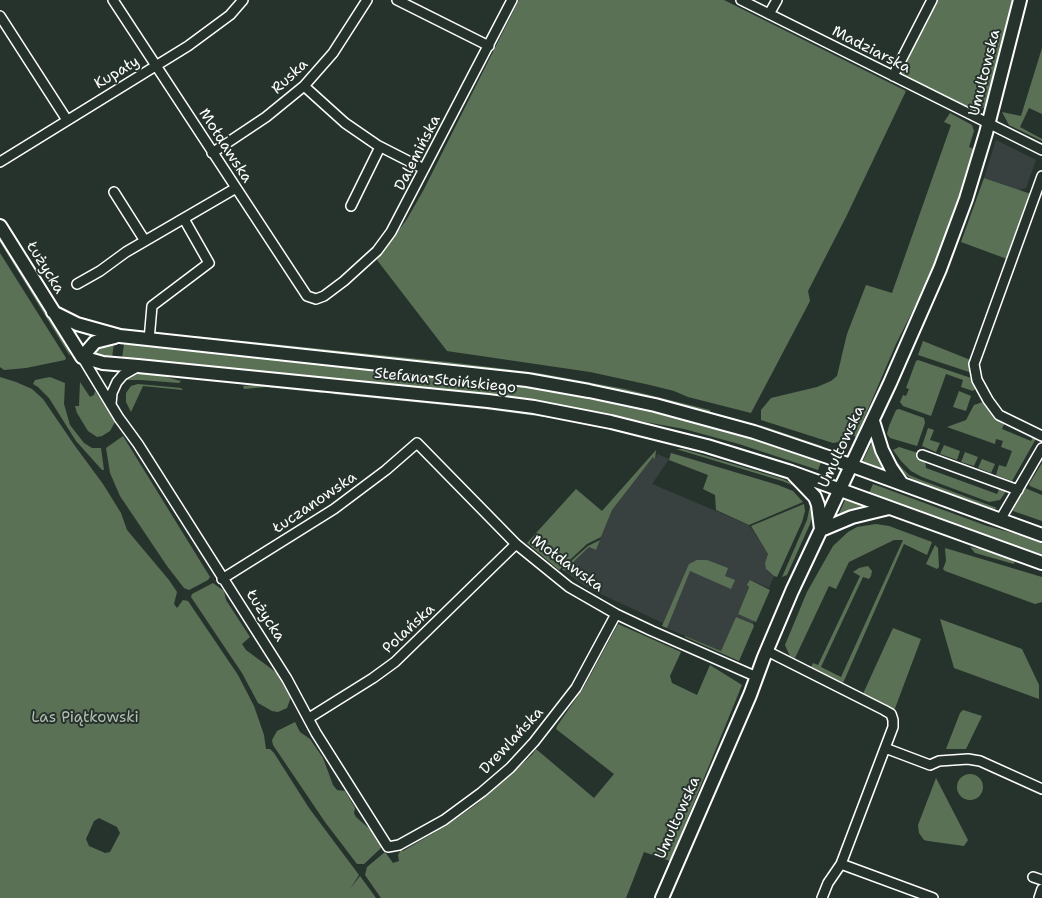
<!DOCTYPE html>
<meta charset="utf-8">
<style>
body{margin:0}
canvas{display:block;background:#26332d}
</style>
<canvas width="1042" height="898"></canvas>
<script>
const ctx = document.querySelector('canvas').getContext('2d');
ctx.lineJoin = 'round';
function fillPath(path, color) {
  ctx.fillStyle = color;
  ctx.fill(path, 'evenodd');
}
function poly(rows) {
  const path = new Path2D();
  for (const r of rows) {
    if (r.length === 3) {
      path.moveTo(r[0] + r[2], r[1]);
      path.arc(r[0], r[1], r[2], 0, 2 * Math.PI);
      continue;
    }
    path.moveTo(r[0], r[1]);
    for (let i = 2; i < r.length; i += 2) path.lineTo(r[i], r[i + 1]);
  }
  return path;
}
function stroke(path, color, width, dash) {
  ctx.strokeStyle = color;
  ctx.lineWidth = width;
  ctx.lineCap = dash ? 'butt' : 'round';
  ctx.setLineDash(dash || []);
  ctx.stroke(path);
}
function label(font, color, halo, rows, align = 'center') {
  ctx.font = font + ' "Shantell Sans",sans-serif';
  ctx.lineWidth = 4;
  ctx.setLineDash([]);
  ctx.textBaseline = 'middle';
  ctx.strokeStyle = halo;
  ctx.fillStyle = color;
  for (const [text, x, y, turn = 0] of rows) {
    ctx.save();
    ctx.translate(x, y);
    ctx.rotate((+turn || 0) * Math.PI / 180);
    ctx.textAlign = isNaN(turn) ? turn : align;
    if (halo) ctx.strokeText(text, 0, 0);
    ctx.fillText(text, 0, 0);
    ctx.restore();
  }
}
fillPath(poly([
 [996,140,1036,160,1026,188,1019,190,984,178],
 [657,454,669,459,652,484,749,525,768,554,765,563,767,571,774,576,769,588,751,580,738,614,754,621,753,624,736,617,721,651,662,626,663,623,586,587,564,571,589,547,596,550,612,510,653,457,656,458]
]), '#394140');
fillPath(poly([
 [519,0,724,0,906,91,846,217,808,291,810,301,751,413,688,397,674,391,650,385,590,372,447,351,377,260,407,219,423,191],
 [934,0,1013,0,989,101,985,107,980,109,972,109,896,77],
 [1042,48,1042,114,1029,108,1020,127,1042,139,1042,141,1009,125,1002,112,1021,116],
 [950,113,972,125,974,131,969,147,974,149,966,176,949,229,934,268,896,344,856,437,852,435,845,441,833,443,761,420,761,410,771,398,817,387,831,381,837,376,847,334,866,285,892,293,951,125,944,122],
 [984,178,1031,194,1007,259,961,242],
 [0,236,69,348,70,356,0,242],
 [0,253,66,358,65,360,26,368,4,370,0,367],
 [195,336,448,362,538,373,625,389,710,410,710,413,671,403,536,376,471,367,241,345,193,337],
 [923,341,968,359,971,361,971,371,969,372,918,355],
 [114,343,112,358,98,355,94,353,94,349],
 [124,344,517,384,629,404,717,427,815,458,821,462,818,470,739,444,684,429,563,407,122,359],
 [918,360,971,378,975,384,975,389,973,391,961,387,963,380,946,374,931,416,903,406,900,402,903,395,906,396,909,389,906,388,916,361],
 [142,372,152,373,181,381,179,383,141,380,123,380,131,375],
 [0,377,16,382,32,389,43,399,75,446,103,484,121,513,127,530,169,580,177,592,174,604,177,608,183,600,188,601,238,675,254,706,264,735,266,749,270,749,274,753,309,808,359,875,350,889,360,876,376,898,0,898],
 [99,818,117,827,120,833,110,852,105,853,89,846,86,839,94,821],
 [50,377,65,383,64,404,70,425,84,443,92,448,101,448,104,470,102,470,76,441,49,398,38,387,33,384,35,380],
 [80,382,90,397,94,395,95,391,115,422,110,431,102,436,97,437,88,431,77,413,75,406,79,406],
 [138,384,181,388,183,390,143,386,131,412,126,402,126,393,131,386],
 [266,384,322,390,323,393,266,387,244,389,243,386],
 [335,391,466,404,544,415,544,417,484,409,333,394],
 [959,391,971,396,966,411,953,407],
 [983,402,987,404,994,415,1005,422,1002,429,1031,441,1034,435,1037,437,1012,481,996,475,999,465,1006,467,1012,451,1001,447,1003,441,996,439,995,444,947,427,966,420,974,405],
 [899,409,924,418,925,423,917,446,890,438,887,434,889,426,896,410],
 [760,425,822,446,826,450,762,429],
 [928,428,934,430,930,440,940,443,936,452,922,446],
 [123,436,210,577,208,580,189,590,184,588,167,566,120,496,110,473,106,448],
 [873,440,886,470,885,471,862,463],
 [944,445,960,451,957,460,940,454],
 [899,447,918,453,925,459,926,468,997,494,1000,487,1007,490,1000,500,989,502,922,477,911,471,901,461,893,450],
 [676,449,683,449,783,479,795,485,806,496,795,486,782,481],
 [656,450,655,459,653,457,612,510,601,537,587,544,559,570,527,543,576,489,602,511],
 [889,452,902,468,909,475,921,480,997,508,992,510,921,485,898,470],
 [965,452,978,457,974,466,961,462],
 [671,453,778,485,793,491,803,502,749,525,747,524,716,510,715,495,703,489,708,475,669,460],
 [982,459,995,464,991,473,978,468],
 [1042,463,1042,491,1030,486,1029,484],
 [873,484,987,526,1042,541,1042,557,869,493],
 [1025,488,1042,495,1042,521,1013,511,1014,505],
 [846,498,868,506,868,508,838,516],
 [813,503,814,512,810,524,787,575,782,577,807,520,810,506],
 [804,504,805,511,802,522,777,577,774,576,766,569,765,563,768,554,751,526],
 [876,524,889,526,932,542,927,555,904,544,843,683,811,667,813,663,818,665,860,576,853,572,859,568,868,566,872,571,871,576,869,579,863,577,821,667,841,677,903,540,894,540,849,562,836,589,829,586,795,658,790,656,785,645,807,592,833,546,848,532,857,527],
 [600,540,596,550,589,547,564,571,562,569,588,546],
 [935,545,938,548,939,567,937,569,926,564],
 [970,547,996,552,1015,559,1014,564,975,553],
 [945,548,1042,577,1042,602,1035,604,945,571,943,569,946,561],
 [697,560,707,560,728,568,725,576,735,580,731,589,690,571,667,628,662,626,689,564],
 [750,580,770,590,756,622,738,614,749,587,747,585,748,583],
 [213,583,224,591,226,600,250,637,242,644,246,650,277,673,285,685,291,697,287,708,278,712,272,711,258,703,242,673,191,597,192,594],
 [736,617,753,624,754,626,739,661,685,637,685,636,721,651],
 [940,619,1022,649,1039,685,1039,699,954,668],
 [618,624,681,652,670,676,672,683,697,695,710,665,742,685,670,861,644,852,626,898,381,898,365,875,367,867,385,852,393,863,399,861,398,855,401,850,403,851,447,825,477,804,532,755,536,749,594,798,614,774,556,729,557,726,584,687],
 [893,628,921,639,894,711,862,696],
 [963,710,982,716,966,749,946,749,960,713],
 [295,722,300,732,310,739,323,758,333,785,337,790,345,791,355,808,354,813,356,817,373,832,382,845,380,849,364,864,357,864,325,822,273,745,272,740,277,731],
 [970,787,13],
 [936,778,968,840,964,846,928,841,924,840,919,833,918,825]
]), '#5b7155');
const street = poly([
 [113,0,307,296,316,299,324,296,344,281,377,251,391,232,512,0],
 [397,0,489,46],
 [741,0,1042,150],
 [769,14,777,0],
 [0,16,67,120],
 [893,76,932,0],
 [304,86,345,123,377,145,424,169],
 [212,153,266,117,304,86,333,53,367,0],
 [0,162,188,46,230,15,243,0],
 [1042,176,974,364,977,380,988,400,999,415,1042,436],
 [114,192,145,241],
 [351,206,380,147],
 [77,284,100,271,126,252,236,188],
 [149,340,152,306,209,263,184,219],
 [82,357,119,418,138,444,287,679,316,733,388,847,399,845,444,820,482,792,510,768,534,742,576,688,616,614],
 [111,404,112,393,117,382,123,375,137,367],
 [922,455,1018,490],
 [1000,520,1042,448],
 [222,579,334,509,386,470,417,443,516,544,569,587,616,614,652,631,757,677],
 [767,651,884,710,891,714,893,720,893,727,841,864,828,883,822,898],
 [309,718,373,678,395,662,516,544],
 [885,748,930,765,939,761,968,759,980,761,1042,789],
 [841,864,933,898],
 [1033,877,1042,880],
 [1039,898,1042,889]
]);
const secondary = poly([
 [0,226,82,357],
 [53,312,77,324,120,336,527,380,589,391,655,405,754,432,828,457,1042,535],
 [82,357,103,363,138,366,488,401,534,407,611,422,707,446,791,472,1042,563],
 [82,357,95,342,115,337],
 [873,421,882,450,891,468,902,484],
 [793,474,815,497,818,505,821,529],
 [821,530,852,517,889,508],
 [662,898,750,695,764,657,792,591,890,383,940,269,966,199,986,133,1020,0]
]);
stroke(street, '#fff', 12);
stroke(secondary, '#fff', 16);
stroke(street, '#26332d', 9);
stroke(secondary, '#26332d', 12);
label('15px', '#fff', '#26332d', [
 ["Madziarska",871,50,27],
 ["Kupały",117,73,-31],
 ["Umultowska",985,73,-76],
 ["Ruska",290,77,-43],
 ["Mołdawska",225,146,57],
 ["Dalemińska",418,153,-63],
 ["Łużycka",45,268,58],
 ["Stefana Stoińskiego",445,381,6],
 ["Umultowska",842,447,-65],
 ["Łuczanowska",315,503,-34],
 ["Mołdawska",567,564,36],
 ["Łużycka",265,616,57],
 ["Polańska",409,629,-43],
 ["Drewlańska",512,741,-47],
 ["Umultowska",678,818,-66]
]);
label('15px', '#b5bfb2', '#26332d', [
 ["Las Piątkowski",85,718]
]);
</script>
